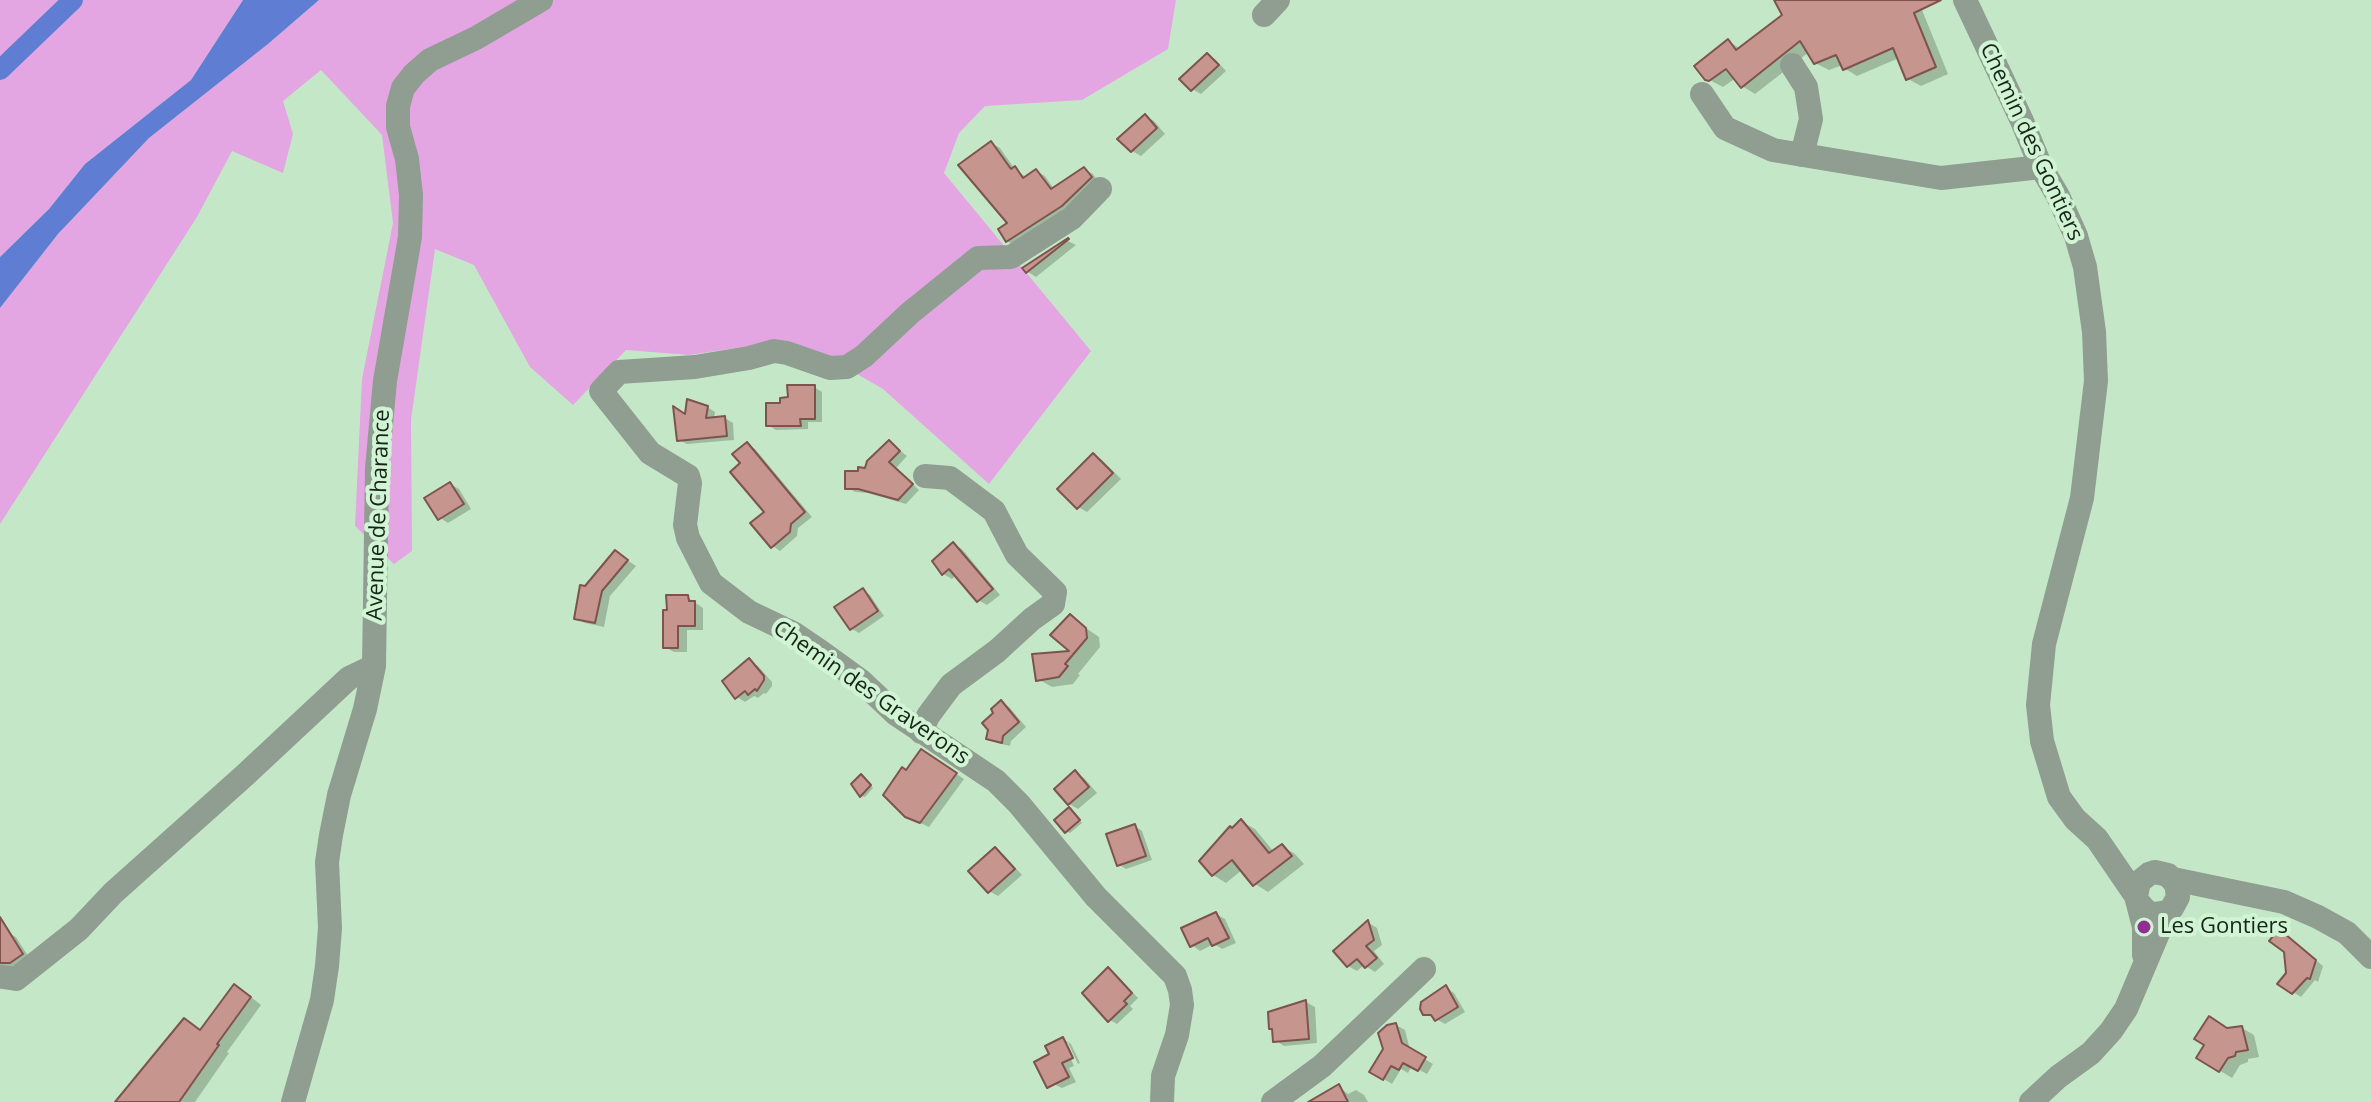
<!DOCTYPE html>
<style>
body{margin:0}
canvas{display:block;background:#c4e8c7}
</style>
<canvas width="2371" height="1102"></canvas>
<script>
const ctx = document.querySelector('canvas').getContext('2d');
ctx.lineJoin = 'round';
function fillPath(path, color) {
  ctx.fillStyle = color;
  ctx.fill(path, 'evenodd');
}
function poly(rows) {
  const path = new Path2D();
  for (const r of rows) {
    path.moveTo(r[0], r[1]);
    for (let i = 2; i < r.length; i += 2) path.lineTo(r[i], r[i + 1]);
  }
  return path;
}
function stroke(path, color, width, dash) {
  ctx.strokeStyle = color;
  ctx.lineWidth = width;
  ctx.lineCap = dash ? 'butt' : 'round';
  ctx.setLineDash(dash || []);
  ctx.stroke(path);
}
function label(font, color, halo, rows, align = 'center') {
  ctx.font = font + ' "Open Sans",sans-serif';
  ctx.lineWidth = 8;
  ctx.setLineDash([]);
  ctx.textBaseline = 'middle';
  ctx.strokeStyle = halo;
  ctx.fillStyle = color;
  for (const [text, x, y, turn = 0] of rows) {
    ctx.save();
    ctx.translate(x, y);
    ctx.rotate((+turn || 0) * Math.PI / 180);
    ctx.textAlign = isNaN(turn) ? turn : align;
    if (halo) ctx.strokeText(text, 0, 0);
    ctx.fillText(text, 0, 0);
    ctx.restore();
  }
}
fillPath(poly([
 [0,0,243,0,191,80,85,164,49,209,0,257],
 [319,0,1176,0,1168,49,1082,100,985,106,959,133,944,173,1091,351,989,484,883,389,817,351,784,341,689,355,626,350,573,405,530,367,474,265,435,249,411,420,412,551,394,564,355,526,362,379,393,223,382,135,321,70,283,101,293,134,283,173,232,151,197,217,0,524,0,308,58,234,149,138,268,44]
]), '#e4a5e3');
fillPath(poly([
 [243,0,319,0,268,44,149,138,58,234,0,308,0,257,49,209,85,164,191,80]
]), '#5f7ed3');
fillPath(poly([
 [1776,0,1909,0,1910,3,1922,10,1948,74,1921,86,1908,79,1899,58,1857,76,1844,68,1843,65,1829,70,1815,63,1809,52,1755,94,1742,86,1736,78,1723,87,1706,78,1728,41,1741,49,1785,16],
 [1208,55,1216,60,1226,71,1201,94,1192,89],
 [1145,116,1154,121,1165,134,1141,156,1132,151],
 [991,143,1000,148,1014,168,1027,178,1036,171,1045,176,1054,189,1084,169,1093,174,1099,183,1016,246,1007,241,1009,224],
 [1068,241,1076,245,1036,277,1028,272,1025,268],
 [814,387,822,392,822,422,808,422,808,429,776,430,768,425],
 [707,407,715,412,714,419,725,418,733,423,734,440,687,444,679,440,687,417],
 [889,442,907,456,896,468,919,490,906,504,868,493,855,492,847,487,867,470],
 [747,444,755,449,812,517,798,528,797,536,780,551,773,546,767,512,743,463],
 [1093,455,1102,460,1121,479,1087,512,1078,507],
 [450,484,459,489,471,509,448,523,440,518],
 [953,544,962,549,1000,595,987,605,978,600,956,575,952,579,943,574],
 [624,558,636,566,610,596,604,627,585,623,576,618,586,588],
 [863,590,870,595,884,616,859,633,852,629],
 [687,597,703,608,703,630,687,630,687,652,674,652,665,647],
 [1070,617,1099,637,1100,647,1078,674,1080,675,1073,684,1052,687,1038,679,1074,652],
 [749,661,758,666,772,682,772,686,766,694,764,693,758,698,754,696,745,702,737,697],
 [1001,702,1009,707,1026,727,1011,741,1010,746,997,743,989,738],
 [930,756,964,779,929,827,916,821,907,772],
 [1075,773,1084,778,1097,793,1078,809,1069,804],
 [865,779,873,788,865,797,861,796],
 [1073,812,1082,823,1070,833,1066,831],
 [1242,822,1255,829,1274,852,1282,846,1295,854,1304,864,1268,892,1255,884,1242,870,1226,883,1213,875,1233,830],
 [1135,826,1142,831,1152,860,1126,869,1118,864],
 [996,850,1004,855,1022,875,998,896,989,891],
 [1216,914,1225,919,1236,943,1222,949,1214,944,1200,951,1192,945],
 [1369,923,1377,928,1382,945,1374,951,1384,964,1375,972,1364,965,1357,971,1348,966],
 [2280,931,2323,966,2318,982,2315,980,2301,997,2280,984,2288,973,2286,951],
 [8,933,16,937,30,959,19,966,0,971,0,938],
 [1108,970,1116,974,1138,998,1130,1006,1133,1009,1117,1024,1110,1020],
 [1446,988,1454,993,1465,1012,1445,1024,1425,1013],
 [246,993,261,1005,227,1052,229,1053,195,1102,118,1102,185,1020,202,1031],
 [1306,1002,1315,1007,1317,1043,1284,1046,1275,1040],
 [1396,1025,1405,1030,1410,1050,1433,1064,1427,1074,1412,1066,1408,1073,1401,1069,1392,1084,1372,1072],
 [2242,1028,2254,1035,2259,1057,2248,1059,2248,1062,2240,1065,2232,1078,2199,1058,2207,1044,2229,1030],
 [1063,1039,1071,1044,1080,1063,1078,1064,1068,1043,1064,1043,1074,1066,1069,1068,1076,1082,1062,1088,1045,1080,1052,1055],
 [1339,1087,1348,1094,1356,1090,1364,1095,1368,1102,1312,1102]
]), '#0003');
stroke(poly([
 [0,70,73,0]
]), '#5f7ed3', 20);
const building = poly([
 [1774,0,1941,0,1914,13,1936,67,1906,80,1893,48,1843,70,1836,55,1814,64,1800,41,1741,88,1726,69,1709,81,1705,80,1694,66,1728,39,1736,50,1782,15,1774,0],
 [1207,53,1219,65,1191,91,1179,79,1207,53],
 [1145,114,1157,128,1131,152,1117,139,1145,114],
 [991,141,1011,169,1015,166,1023,178,1036,169,1051,189,1084,167,1092,177,1062,206,1006,242,998,229,1007,223,958,165,991,141],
 [1068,238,1069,239,1026,273,1022,268,1068,238],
 [787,385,815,385,815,419,800,419,801,426,766,426,766,403,780,403,780,398,788,397,787,385],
 [687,399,708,406,706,418,725,416,727,436,677,441,673,406,685,414,687,399],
 [889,440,900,451,889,462,913,484,898,500,858,489,845,489,845,471,858,471,858,467,865,468,867,461,889,440],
 [747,442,805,512,791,524,790,532,771,548,750,523,764,512,730,472,740,463,732,454,747,442],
 [1093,453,1113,473,1077,509,1057,489,1093,453],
 [450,482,464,504,438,520,424,498,450,482],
 [953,542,993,589,977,602,949,569,942,575,932,561,953,542],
 [615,550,628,560,602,591,595,623,574,619,580,585,585,586,615,550],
 [863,588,878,611,850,630,834,607,863,588],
 [666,595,688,595,689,601,695,601,695,626,678,626,678,648,663,648,663,610,667,610,666,595],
 [1070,614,1086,628,1087,638,1065,664,1068,666,1059,677,1036,681,1032,654,1069,651,1050,635,1070,614],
 [749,658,764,676,764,680,757,691,755,689,748,695,745,691,735,699,722,681,749,658],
 [1001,700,1019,722,1003,736,1002,743,986,739,988,730,982,723,993,713,991,709,1001,700],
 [921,749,957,773,920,823,905,817,883,795,902,767,906,770,921,749],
 [1075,770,1089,787,1068,805,1054,789,1075,770],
 [861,774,871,785,860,797,851,784,861,774],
 [1069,807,1080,820,1065,833,1054,820,1069,807],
 [1241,819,1269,853,1282,844,1292,856,1253,886,1232,860,1212,876,1199,861,1230,826,1232,828,1241,819],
 [1135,824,1146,856,1117,866,1106,834,1135,824],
 [995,847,1015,869,988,893,968,871,995,847],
 [1216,912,1229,938,1212,946,1208,938,1190,947,1181,928,1216,912],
 [0,917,23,954,10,963,0,963,0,917],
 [1368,920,1374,940,1366,946,1377,958,1365,968,1357,959,1347,967,1333,951,1368,920],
 [2279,929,2316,960,2310,979,2307,978,2292,994,2277,984,2286,973,2284,952,2269,941,2279,929],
 [1108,967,1132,993,1124,1001,1127,1004,1108,1022,1082,993,1108,967],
 [234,984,251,997,217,1044,219,1045,179,1102,115,1102,184,1018,200,1030,234,984],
 [1446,985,1458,1007,1435,1021,1431,1015,1423,1015,1420,1009,1421,1002,1446,985],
 [1306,1000,1309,1039,1273,1042,1272,1029,1269,1029,1268,1012,1306,1000],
 [2209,1016,2227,1028,2242,1026,2248,1050,2236,1052,2235,1056,2228,1058,2219,1072,2196,1058,2204,1045,2194,1039,2209,1016],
 [1396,1023,1402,1043,1426,1057,1418,1071,1403,1063,1399,1070,1391,1066,1383,1080,1369,1072,1383,1049,1378,1033,1387,1025,1396,1023],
 [1063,1037,1073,1058,1062,1063,1069,1077,1047,1088,1034,1062,1049,1054,1045,1046,1063,1037],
 [1339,1084,1348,1102,1308,1102,1339,1084]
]);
fillPath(building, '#c5958e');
stroke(building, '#7e534e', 2);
stroke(poly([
 [1965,0,2022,121,2041,167,2058,196,2076,236,2085,267,2094,332,2096,381,2082,498,2044,644,2038,705,2042,741,2059,797,2075,819,2097,839,2136,896],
 [1264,15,1278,0],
 [1792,65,1806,87,1811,119,1802,155],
 [1702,94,1725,128,1773,150,1941,178,2041,167],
 [1100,189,1072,218,1011,257,978,258,910,313,864,356,847,367,830,368,787,353,774,351,749,358,695,367,619,372,601,391,650,453,688,476,690,483,685,525,688,538,711,583,749,612,793,633,821,652,861,681,896,714,996,781,1019,804,1096,897,1175,976,1180,990,1182,1005,1177,1035,1163,1076,1162,1102],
 [921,732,928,716,951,685,997,651,1032,619,1053,604,1055,592,1017,555,994,511,950,478,925,476],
 [2173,879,2284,902,2318,917,2347,933,2371,957],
 [2138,902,2147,912,2154,914,2167,912,2172,908,2178,897,2176,884,2168,875,2155,872,2149,874,2139,882,2136,896,2144,927,2144,955],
 [3,977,16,979,79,929,113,893,244,776,349,678,374,666],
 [293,1102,322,1000,327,966,330,928,327,862,331,835,339,795,365,709,374,666,377,468,385,381,410,237,411,195,407,159,398,127,398,106,403,88,414,74,430,60,476,38,541,0],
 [1273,1102,1322,1066,1424,969],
 [2031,1102,2058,1077,2091,1053,2111,1031,2126,1009,2167,912]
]), '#8f9e90', 24);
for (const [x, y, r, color] of [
 [2144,927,8,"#922d93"]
]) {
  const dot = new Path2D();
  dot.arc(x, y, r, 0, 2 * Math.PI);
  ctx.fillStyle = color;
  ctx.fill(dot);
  stroke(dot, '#d1f5d4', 3);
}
label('22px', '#172418', '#d1f5d4', [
 ["Chemin des Gontiers",2031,142,65],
 ["Avenue de Charance",379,515,-88],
 ["Chemin des Graverons",871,693,35]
]);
label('22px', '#172418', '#d1f5d4', [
 ["Les Gontiers",2160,927]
], 'left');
</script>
